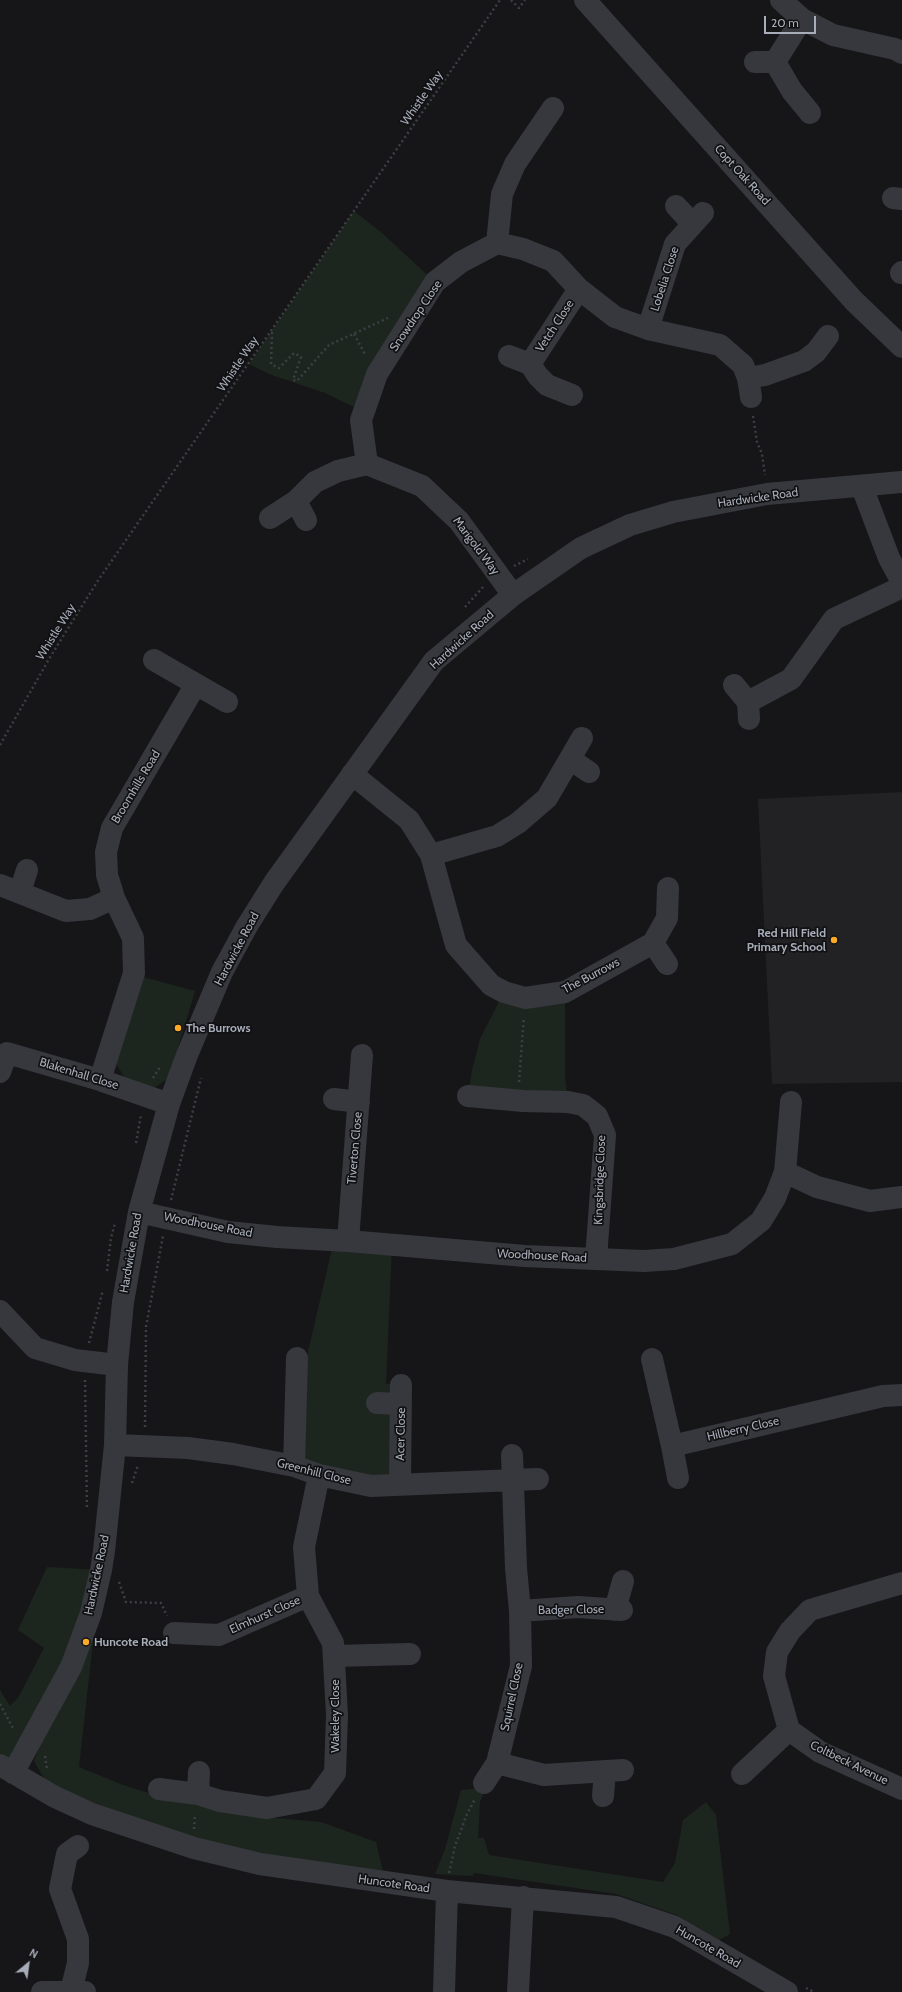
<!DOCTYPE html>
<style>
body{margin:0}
#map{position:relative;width:902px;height:1992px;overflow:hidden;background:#161618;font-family:Cabin,sans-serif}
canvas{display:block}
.north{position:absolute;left:8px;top:1944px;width:40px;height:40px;-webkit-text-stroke:3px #111113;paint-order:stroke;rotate:29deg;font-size:11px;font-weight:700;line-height:16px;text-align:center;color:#a7adb9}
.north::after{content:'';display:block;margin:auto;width:14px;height:18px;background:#a7adb9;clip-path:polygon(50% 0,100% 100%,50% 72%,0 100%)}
.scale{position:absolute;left:764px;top:16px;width:52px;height:18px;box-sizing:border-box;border:2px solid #a7adb9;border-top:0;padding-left:5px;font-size:12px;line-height:14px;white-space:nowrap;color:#a7adb9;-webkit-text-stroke:3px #111113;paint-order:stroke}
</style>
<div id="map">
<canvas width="902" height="1992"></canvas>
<div class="north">N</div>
<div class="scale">20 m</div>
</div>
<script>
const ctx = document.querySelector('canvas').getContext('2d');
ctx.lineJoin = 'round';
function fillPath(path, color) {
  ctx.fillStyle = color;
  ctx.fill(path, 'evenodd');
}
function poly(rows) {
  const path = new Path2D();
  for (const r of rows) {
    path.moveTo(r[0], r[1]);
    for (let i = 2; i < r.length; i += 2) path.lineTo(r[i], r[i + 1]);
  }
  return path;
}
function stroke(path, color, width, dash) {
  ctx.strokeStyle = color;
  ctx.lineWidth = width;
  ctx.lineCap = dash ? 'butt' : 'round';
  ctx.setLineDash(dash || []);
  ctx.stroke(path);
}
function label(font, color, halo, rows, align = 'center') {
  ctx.font = font + ' Cabin,sans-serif';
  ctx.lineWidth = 3.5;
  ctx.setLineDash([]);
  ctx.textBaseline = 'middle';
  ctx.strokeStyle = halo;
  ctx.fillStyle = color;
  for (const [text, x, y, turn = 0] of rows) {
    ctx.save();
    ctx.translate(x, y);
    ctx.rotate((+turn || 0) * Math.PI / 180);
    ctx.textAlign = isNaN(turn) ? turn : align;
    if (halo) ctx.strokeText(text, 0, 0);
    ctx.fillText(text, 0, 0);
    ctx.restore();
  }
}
fillPath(poly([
 [902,792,902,1082,772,1084,758,799]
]), '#222225');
fillPath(poly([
 [354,211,382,233,435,282,362,411,325,393,269,374,249,364],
 [143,977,195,991,169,1078,154,1088,125,1078,116,1064],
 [504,992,565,992,565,1076,568,1102,468,1096,472,1070,480,1039],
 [334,1240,392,1245,386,1384,401,1385,400,1484,294,1466,307,1356],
 [47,1567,101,1570,79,1767,123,1785,158,1796,252,1816,321,1822,376,1842,384,1875,194,1841,48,1785,34,1761,52,1712,26,1751,0,1765,0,1690,10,1706,18,1698,44,1648,18,1630],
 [481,1788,485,1790,480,1802,478,1838,484,1838,489,1855,663,1882,675,1863,683,1820,706,1802,716,1815,730,1934,719,1940,677,1915,616,1894,474,1873,473,1876,435,1874,445,1849,461,1790]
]), '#1d261e');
stroke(poly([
 [511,0,519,8,525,0],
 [272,332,271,364,279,368,294,353,301,357,293,380,297,381,329,345,388,318],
 [354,334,366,356],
 [753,416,757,442,762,454,765,475],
 [514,566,528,559],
 [465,607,483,587],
 [0,745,49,659,97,582,500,0],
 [153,1078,160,1067],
 [519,1082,524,1017],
 [136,1143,141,1115],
 [171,1200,201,1078],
 [107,1271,111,1238,115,1223],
 [89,1343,103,1290],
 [85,1380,87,1509],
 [145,1427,146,1327,163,1236],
 [132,1483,138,1465],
 [119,1582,126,1602,161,1603,167,1616],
 [0,1704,14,1730],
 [45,1756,47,1769],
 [194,1829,195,1814],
 [449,1873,455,1846,467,1814,475,1799],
 [806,1988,814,1992]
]), '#3c3f44', 2.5, [2, 3]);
stroke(poly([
 [585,0,854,301,902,347],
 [781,0,802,19,833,35,895,49,902,53],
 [755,62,775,62],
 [775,62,792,91,810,113],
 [775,62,802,19],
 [893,198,902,199],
 [676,206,693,224],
 [497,243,502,194,515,164,553,108],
 [901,273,902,272],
 [648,329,675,244,703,213],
 [509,356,530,364,538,376,547,385,572,395],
 [530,364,579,289],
 [748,378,765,375,804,361,816,352,828,336],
 [367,464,361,420,377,374,435,282,461,262,497,243,523,249,553,261,579,289,615,317,648,329,720,345,743,365,748,378,751,397],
 [862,487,889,558,902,582],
 [296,501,306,520],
 [270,518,296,501,315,482,338,471,367,464,422,486,459,521,513,595],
 [154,660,227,702],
 [734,685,748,702],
 [749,719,748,702,791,679,834,619,902,587],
 [570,759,589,772],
 [352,774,409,820,431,855,456,945,491,985,504,992,525,998,565,992,653,943,667,918,668,888],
 [431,855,497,836,518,823,547,798,582,738],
 [0,885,66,911,90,909,114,898],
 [20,892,27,870],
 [653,943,667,964],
 [0,1072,7,1053,100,1080,169,1104],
 [100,1080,134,973,133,938,114,898,107,875,106,852,112,828,196,684],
 [468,1096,523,1101,568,1102,583,1105,597,1116,605,1135,596,1259],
 [334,1099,359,1102],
 [785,1172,791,1102],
 [139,1212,228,1232,277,1237,348,1241,525,1256,644,1261,674,1259,732,1244,761,1221,775,1198,785,1172,817,1187,870,1201,902,1197],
 [348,1241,362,1055],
 [0,1311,35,1348,75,1360,117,1365],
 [652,1359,672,1446,883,1396,902,1395],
 [377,1403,401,1404],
 [115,1445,188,1448,233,1454,294,1466,319,1475,371,1486,538,1479],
 [672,1446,678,1478],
 [512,1455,516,1568,520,1611,521,1666,497,1763,544,1775,623,1770],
 [294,1466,297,1358],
 [400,1484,401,1385],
 [902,1583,810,1610,790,1631,777,1652,774,1676,789,1730,820,1752,902,1789],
 [615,1610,623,1581],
 [520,1611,578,1607,622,1610],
 [174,1633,219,1635,308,1596],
 [334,1656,410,1654],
 [0,1765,55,1797,92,1814,194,1848,260,1864,447,1891,616,1907,675,1927,787,1992],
 [13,1773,71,1667,91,1613,101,1570,104,1551,115,1445,117,1365,123,1302,139,1212,169,1104,187,1055,222,972,247,926,274,883,434,661,513,595,581,548,630,525,673,512,767,494,902,482],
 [742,1774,789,1730],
 [484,1783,497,1763],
 [159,1789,198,1794,220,1801,267,1808,316,1799,335,1773,337,1715,333,1643,308,1596,304,1547,319,1475],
 [198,1794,199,1772],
 [603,1796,605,1771],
 [71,1991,78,1963,78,1939,60,1889,67,1854,78,1846],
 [42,1992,85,1992],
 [444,1992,447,1891],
 [518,1992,523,1897]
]), '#36383d', 22);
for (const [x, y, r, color] of [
 [834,940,4,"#fcab29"],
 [178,1028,4,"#fcab29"],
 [86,1642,4,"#fcab29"]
]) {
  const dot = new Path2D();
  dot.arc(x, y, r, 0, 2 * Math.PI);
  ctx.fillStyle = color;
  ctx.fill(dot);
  stroke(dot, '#111113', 1.5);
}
label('12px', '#a7adb9', '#111113', [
 ["Whistle Way",422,98,-55],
 ["Copt Oak Road",742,175,48],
 ["Lobelia Close",665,279,-72],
 ["Snowdrop Close",416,316,-56],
 ["Vetch Close",555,326,-57],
 ["Whistle Way",238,364,-56],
 ["Hardwicke Road",758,498,-8],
 ["Marigold Way",476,546,53],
 ["Whistle Way",56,632,-58],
 ["Hardwicke Road",462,640,-42],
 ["Broomhills Road",136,787,-59],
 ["Hardwicke Road",237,949,-62],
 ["The Burrows",591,976,-28],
 ["Blakenhall Close",79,1074,17],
 ["Tiverton Close",355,1148,-85],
 ["Kingsbridge Close",600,1180,-88],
 ["Woodhouse Road",208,1225,11],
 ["Hardwicke Road",131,1253,-80],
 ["Woodhouse Road",542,1256,3],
 ["Hillberry Close",743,1429,-13],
 ["Acer Close",401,1434,-89],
 ["Greenhill Close",314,1472,14],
 ["Hardwicke Road",97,1575,-78],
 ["Badger Close",571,1610,-1],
 ["Elmhurst Close",265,1615,-24],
 ["Squirrel Close",512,1697,-78],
 ["Wakeley Close",335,1716,-90],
 ["Coltbeck Avenue",849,1763,26],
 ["Huncote Road",394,1884,8],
 ["Huncote Road",708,1947,30]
]);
label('bold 12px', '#a7adb9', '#111113', [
 ["Red Hill Field",826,933,"right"],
 ["Primary School",826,947,"right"],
 ["The Burrows",186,1028],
 ["Huncote Road",94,1642]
], 'left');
</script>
